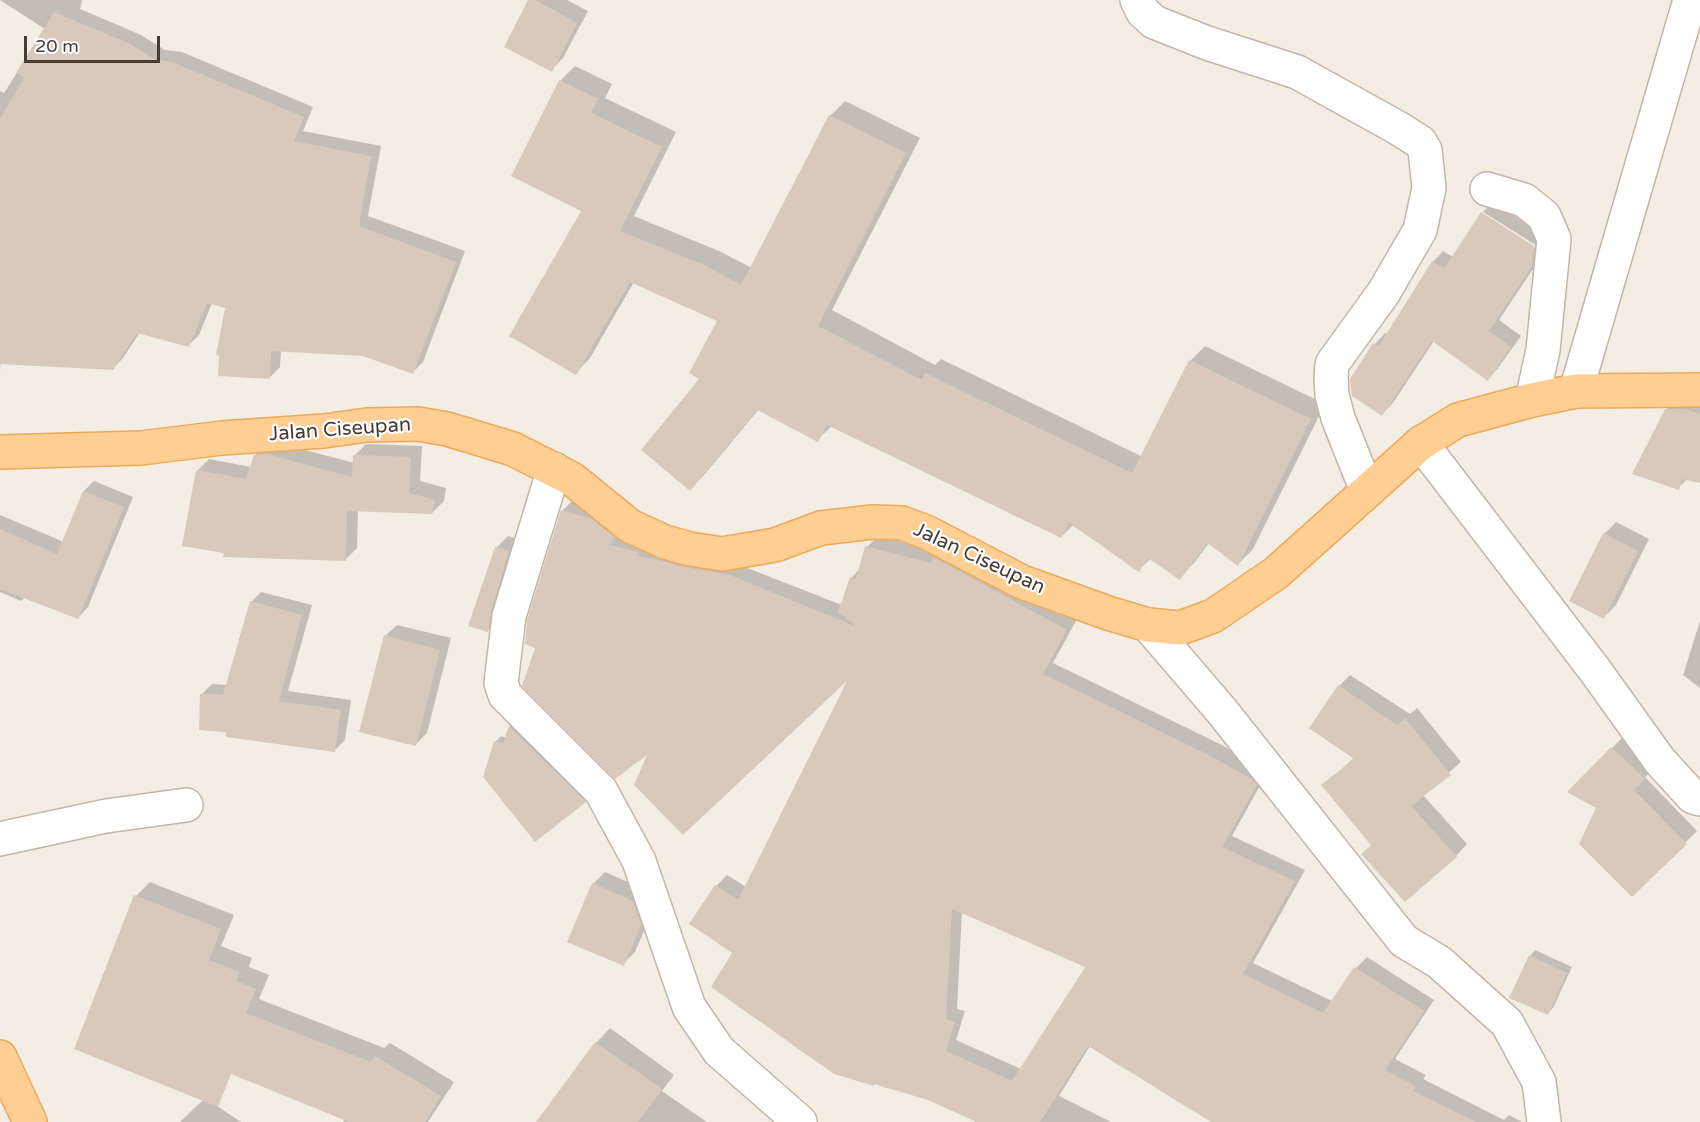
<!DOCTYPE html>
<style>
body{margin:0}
#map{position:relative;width:1700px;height:1122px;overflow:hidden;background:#f4ede4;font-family:"Varela Round",sans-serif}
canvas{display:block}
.scale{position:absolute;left:24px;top:36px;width:136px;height:27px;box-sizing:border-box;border:3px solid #463c34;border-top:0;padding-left:8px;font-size:18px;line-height:21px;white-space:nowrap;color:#463c34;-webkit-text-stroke:4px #fff;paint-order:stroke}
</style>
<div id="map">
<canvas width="1700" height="1122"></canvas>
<div class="scale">20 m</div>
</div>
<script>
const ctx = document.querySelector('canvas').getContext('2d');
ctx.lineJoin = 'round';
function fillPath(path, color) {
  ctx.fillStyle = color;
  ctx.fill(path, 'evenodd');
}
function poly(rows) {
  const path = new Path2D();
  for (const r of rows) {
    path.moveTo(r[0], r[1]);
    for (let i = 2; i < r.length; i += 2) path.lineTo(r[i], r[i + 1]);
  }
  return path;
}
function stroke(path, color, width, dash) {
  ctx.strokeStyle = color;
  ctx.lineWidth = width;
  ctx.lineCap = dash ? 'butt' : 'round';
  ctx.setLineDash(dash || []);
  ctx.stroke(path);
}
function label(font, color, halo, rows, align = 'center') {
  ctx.font = font + ' "Varela Round",sans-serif';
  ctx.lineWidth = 4.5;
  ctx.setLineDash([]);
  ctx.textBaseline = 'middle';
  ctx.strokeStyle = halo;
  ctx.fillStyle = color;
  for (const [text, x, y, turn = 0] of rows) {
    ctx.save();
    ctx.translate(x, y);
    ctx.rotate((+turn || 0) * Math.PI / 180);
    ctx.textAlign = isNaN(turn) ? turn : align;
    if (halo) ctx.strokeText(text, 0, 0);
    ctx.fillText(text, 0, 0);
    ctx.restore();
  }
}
fillPath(poly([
 [0,0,82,0,80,9,141,35,165,50,182,52,313,107,303,131,381,146,368,216,465,251,423,362,413,372,363,354,281,350,280,367,269,378,227,307,212,303,199,335,188,346,140,332,123,358,113,369,1,353,0,372,0,91,4,93,45,29],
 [530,0,567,0,588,11,563,58,551,70],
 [575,66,612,84,605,98,676,132,634,216,719,251,752,268,830,116,845,101,920,138,832,310,935,365,941,359,1143,457,1191,360,1205,346,1325,404,1253,549,1238,564,1209,543,1194,563,1179,578,1151,558,1138,571,1073,525,1061,537,832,426,817,440,759,409,705,474,690,489,702,378,719,320,634,282,590,358,576,373,583,210,560,81],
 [1493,202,1544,235,1543,254,1499,320,1521,336,1498,368,1488,379,1434,341,1393,403,1382,414,1375,344,1385,333,1388,335,1433,262,1443,251,1453,257,1482,213,1482,214,1540,251,1542,249,1483,212],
 [1677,399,1700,400,1700,481,1688,478,1678,488,1666,410],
 [279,443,354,463,354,456,366,444,422,446,420,481,446,488,444,501,432,513,358,510,357,548,345,560,197,471,209,459,251,467,255,455,267,444],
 [94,481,133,497,88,607,78,618,25,597,21,601,0,592,0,515,64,542,84,491],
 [573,500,842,605,851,578,861,568,867,547,878,536,940,552,1077,619,1053,663,1222,745,1262,768,1267,773,1232,836,1305,870,1253,963,1332,1001,1356,968,1367,957,1434,1000,1395,1059,1426,1075,1423,1079,1504,1120,1509,1115,1522,1122,1214,1122,1090,1046,1059,1096,1111,1122,986,1122,691,924,716,886,727,875,746,887,852,675,651,750,537,647,562,511],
 [962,911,1087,967,1021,1069,956,1040,965,1011,957,1009],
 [1616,522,1649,539,1616,605,1604,617,1604,534],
 [508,536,520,540,499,619,488,630,496,548],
 [261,592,312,605,288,691,351,700,345,740,335,750,228,730,202,694,212,684,228,685,251,602],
 [1700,621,1700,688,1683,675],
 [397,625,451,638,427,733,416,744,385,636],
 [1350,675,1410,714,1417,708,1461,762,1423,795,1467,844,1456,856,1372,845,1323,786,1355,757,1339,686],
 [516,721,590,796,585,801,495,742,501,736,507,738,510,726],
 [1624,736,1655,767,1645,777,1697,831,1632,895,1598,807,1569,791],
 [605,872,644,889,652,912,635,952,623,964,593,884],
 [150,882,234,915,221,946,252,958,249,967,269,975,259,999,384,1048,390,1043,454,1082,428,1122,343,1122,345,1119,136,896],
 [1535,950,1572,967,1553,1008,1547,1013,1530,956],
 [610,1028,674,1075,662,1091,707,1122,538,1122,596,1043],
 [205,1098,241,1122,180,1122]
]), '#0003');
fillPath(poly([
 [528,0,535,0,577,23,552,72,504,47],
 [54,12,130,44,154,59,172,62,304,117,294,141,371,156,359,226,456,262,413,374,363,356,271,351,270,379,218,376,219,356,216,355,225,308,207,303,189,347,137,333,113,370,0,364,0,119,24,78,16,73],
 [559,80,598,99,591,113,662,147,620,231,704,265,741,285,829,115,906,153,818,326,922,380,925,373,1132,473,1189,360,1311,419,1238,566,1207,543,1180,580,1148,558,1139,572,1069,523,1061,538,827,425,818,442,757,410,690,491,641,450,699,379,689,373,717,321,630,282,576,375,509,336,581,211,511,176],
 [1481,212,1534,246,1532,266,1489,331,1511,347,1488,381,1432,341,1382,416,1352,396,1350,379,1373,343,1379,346,1432,261,1444,269],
 [1665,409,1685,409,1700,414,1700,483,1682,479,1679,490,1632,474],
 [267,454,352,477,353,455,411,457,409,493,435,500,432,514,347,511,346,561,223,557,224,553,182,546,196,470,246,479,254,455],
 [83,491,124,507,78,619,0,589,0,529,57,554],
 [561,510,592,519,614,537,610,545,639,552,637,555,685,567,730,575,857,627,838,612,850,577,856,579,865,546,931,563,933,557,1067,630,1043,674,1211,756,1251,779,1257,785,1222,847,1295,881,1243,974,1323,1013,1354,967,1383,985,1424,1011,1385,1070,1416,1086,1413,1091,1476,1122,1211,1122,1088,1046,1040,1122,976,1122,928,1100,874,1084,874,1086,834,1074,711,987,732,953,689,924,715,885,738,900,847,681,683,835,634,785,647,755,615,779,522,686,535,648,525,644,527,620],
 [952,909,1085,967,1012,1081,946,1051,955,1022,946,1019],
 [1603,533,1638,551,1604,619,1569,601],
 [495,547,509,551,491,611,488,632,468,626],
 [250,601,302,615,279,701,341,710,335,752,226,737,226,732,199,730,200,694,223,695],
 [384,635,440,650,416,746,359,732],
 [1338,685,1397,725,1405,718,1451,775,1411,806,1457,857,1405,902,1361,854,1371,845,1321,785,1354,759,1309,728],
 [509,726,586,802,535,842,483,777,494,741,503,743],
 [1611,747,1645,779,1634,790,1687,844,1632,897,1579,844,1596,808,1567,792],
 [592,883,633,901,641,925,624,966,567,942],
 [134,895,221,929,209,960,239,972,236,981,256,989,246,1013,371,1062,375,1056,441,1096,425,1122,349,1122,231,1074,218,1107,74,1049],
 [1529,955,1567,973,1548,1015,1509,998],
 [595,1042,662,1089,638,1122,536,1122]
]), '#d9c9bc');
const minor = poly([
 [1137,0,1143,12,1154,22,1207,43,1297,72,1398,128,1420,142,1425,150,1429,188,1420,230,1384,292,1332,364,1331,378,1332,395,1338,418,1367,491],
 [1487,189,1524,200,1544,216,1554,239,1543,350,1532,400],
 [1576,391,1690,0],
 [1421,443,1594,669,1660,761,1693,797,1700,799],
 [554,469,509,616,501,683,505,695,601,791,639,861,689,1007,719,1051,800,1122],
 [1148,625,1221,710,1404,941,1439,962,1507,1023,1539,1082,1544,1122],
 [0,839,106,816,186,805]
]);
const major = poly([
 [0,452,141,448,222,438,324,431,367,425,418,424,447,429,513,449,572,479,630,526,665,542,690,549,722,554,775,545,821,528,873,522,902,523,926,532,1022,582,1108,613,1148,625,1180,628,1213,616,1276,573,1421,443,1458,420,1532,400,1576,391,1700,390],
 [0,1057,30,1122]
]);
stroke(minor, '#c3b6a9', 36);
stroke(major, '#eca95a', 36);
stroke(minor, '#fff', 33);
stroke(major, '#ffce92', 33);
label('20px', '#463c34', '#fff', [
 ["Jalan Ciseupan",340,430,-4],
 ["Jalan Ciseupan",979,559,25]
]);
</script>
